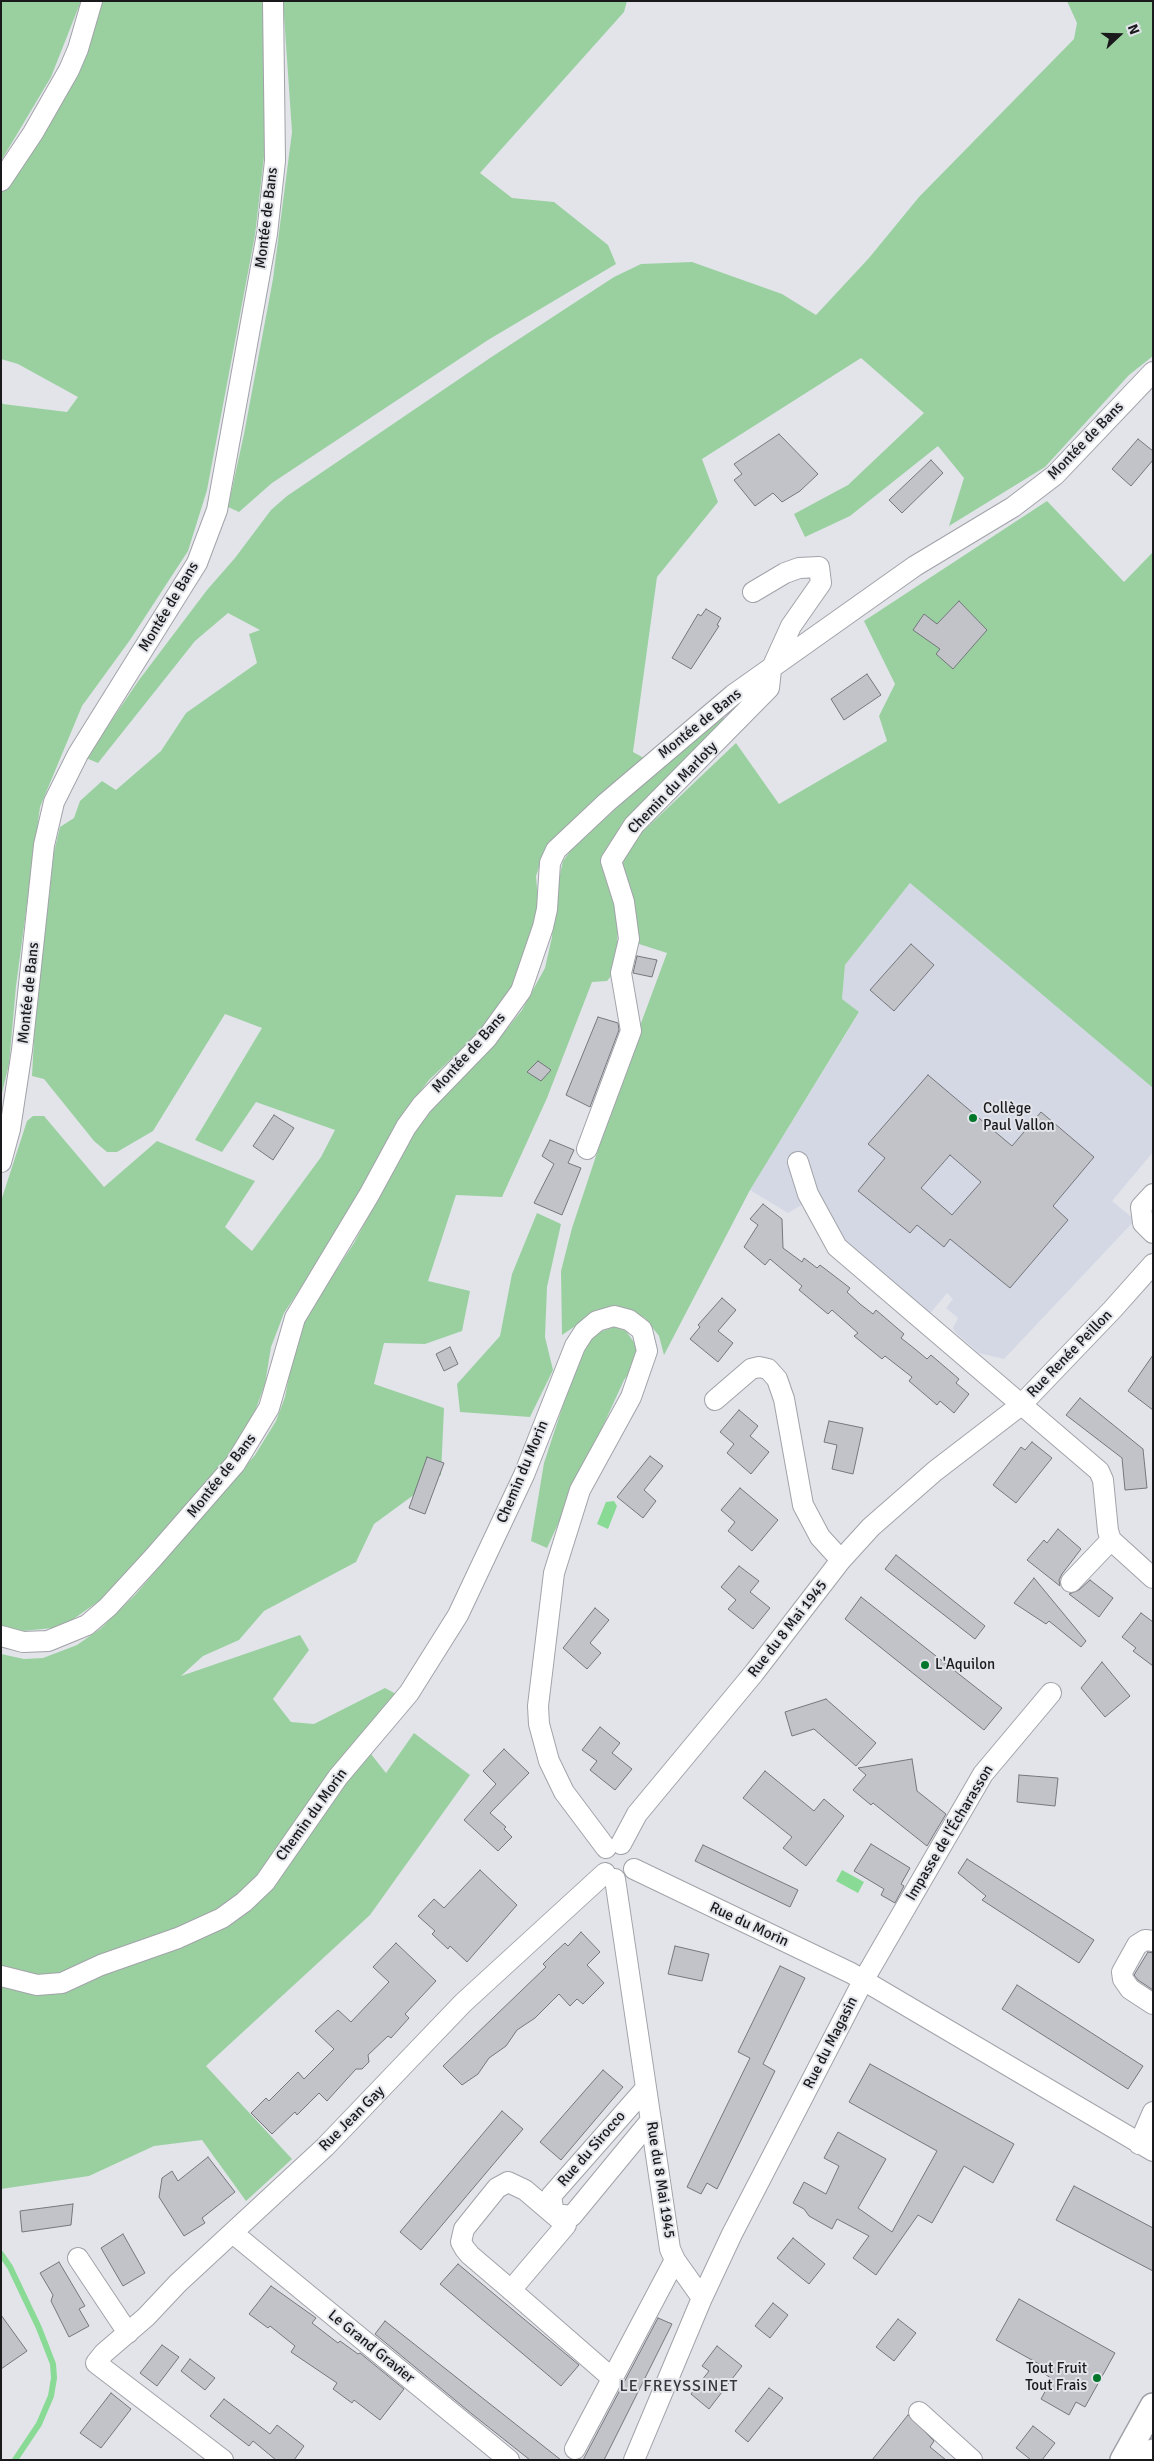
<!DOCTYPE html>
<meta charset="utf-8">
<style>
body{margin:0}
#map{position:relative;width:1154px;height:2461px;overflow:hidden;background:#e2e4ea;font-family:Signika,sans-serif}
canvas{display:block}
.frame{position:absolute;inset:0;border:2px solid #1a1a1c;pointer-events:none}
.north{position:absolute;left:1094px;top:10px;width:50px;height:50px;-webkit-text-stroke:4px #e2e4ea;paint-order:stroke;rotate:69deg;font-size:14px;font-weight:700;line-height:20px;text-align:center;color:#1a1a1c}
.north::after{content:'';display:block;margin:auto;width:18px;height:22px;background:#1a1a1c;clip-path:polygon(50% 0,100% 100%,50% 72%,0 100%)}
</style>
<div id="map">
<canvas width="1154" height="2461"></canvas>
<div class="frame"></div>
<div class="north">N</div>
</div>
<script>
const ctx = document.querySelector('canvas').getContext('2d');
ctx.lineJoin = 'round';
function fillPath(path, color) {
  ctx.fillStyle = color;
  ctx.fill(path, 'evenodd');
}
function poly(rows) {
  const path = new Path2D();
  for (const r of rows) {
    path.moveTo(r[0], r[1]);
    for (let i = 2; i < r.length; i += 2) path.lineTo(r[i], r[i + 1]);
  }
  return path;
}
function stroke(path, color, width, dash) {
  ctx.strokeStyle = color;
  ctx.lineWidth = width;
  ctx.lineCap = dash ? 'butt' : 'round';
  ctx.setLineDash(dash || []);
  ctx.stroke(path);
}
function label(font, color, halo, rows, align = 'center') {
  ctx.font = font + ' Signika,sans-serif';
  ctx.lineWidth = 4;
  ctx.setLineDash([]);
  ctx.textBaseline = 'middle';
  ctx.strokeStyle = halo;
  ctx.fillStyle = color;
  for (const [text, x, y, turn = 0] of rows) {
    ctx.save();
    ctx.translate(x, y);
    ctx.rotate((+turn || 0) * Math.PI / 180);
    ctx.textAlign = isNaN(turn) ? turn : align;
    if (halo) ctx.strokeText(text, 0, 0);
    ctx.fillText(text, 0, 0);
    ctx.restore();
  }
}
fillPath(poly([
 [910,883,1153,1088,1153,1152,1112,1201,1135,1220,1004,1359,979,1353,955,1332,953,1328,958,1318,946,1308,953,1299,947,1293,928,1316,849,1249,835,1228,820,1194,788,1213,750,1190,859,1013,842,999,845,965]
]), '#d3d8e4');
fillPath(poly([
 [1,1,81,1,51,77,1,161],
 [101,1,265,1,267,41,265,148,255,235,207,490,188,551,130,640,82,706,40,807,16,986,9,1064,1,1097,1,401,3,404,67,412,78,397,18,364,1,359,1,192,70,85],
 [283,1,627,1,624,12,480,173,512,198,554,202,608,245,616,264,488,340,272,483,239,512,228,507,244,434,273,279,292,132],
 [1067,1,1153,1,1153,356,1129,375,1045,467,949,526,964,478,938,446,850,516,805,537,794,514,848,485,924,413,861,358,702,459,718,502,657,577,633,752,644,758,544,853,536,876,539,913,513,988,490,1022,429,1080,404,1113,346,1220,284,1313,271,1347,265,1384,250,1425,235,1456,99,1601,62,1627,23,1631,1,1626,1,1201,27,1121,33,1116,44,1116,104,1187,157,1141,255,1181,225,1227,252,1251,321,1157,335,1130,256,1102,222,1152,195,1140,262,1028,225,1014,153,1131,117,1152,107,1152,94,1141,44,1079,32,1076,35,1020,54,852,60,827,74,818,80,801,102,781,116,790,161,751,186,713,257,663,249,634,260,630,228,613,195,641,98,763,86,758,139,680,207,590,235,558,271,510,287,496,493,356,614,277,641,264,692,262,782,294,816,315,869,258,919,197,1074,39,1077,23],
 [1047,501,1124,582,1153,552,1153,1088,910,883,845,965,842,999,859,1012,750,1190,664,1355,659,1336,645,1318,618,1308,598,1311,562,1335,561,1271,572,1228,634,1042,667,953,636,943,622,872,624,855,637,837,736,743,779,804,887,741,879,716,895,684,864,621],
 [720,716,727,720,613,839,604,865,614,891,618,921,616,970,607,981,592,982,547,1098,502,1197,456,1195,428,1281,470,1291,462,1331,425,1344,384,1343,374,1384,444,1408,441,1475,374,1524,356,1562,264,1611,239,1640,203,1656,181,1676,300,1635,309,1650,273,1699,291,1722,314,1724,385,1688,396,1694,359,1739,386,1773,414,1733,470,1775,370,1915,206,2066,292,2159,246,2201,202,2140,154,2146,89,2176,1,2189,1,1654,24,1659,43,1658,77,1645,100,1629,135,1595,255,1455,276,1421,285,1397,297,1335,302,1323,354,1243,414,1131,439,1098,506,1030,522,1010,545,968,552,937,554,901,563,861,573,847],
 [537,1213,561,1224,547,1287,545,1337,553,1370,530,1417,460,1412,457,1384,500,1336,512,1274],
 [614,1327,626,1331,636,1345,636,1363,624,1380,547,1548,531,1541,544,1463,568,1390,587,1345,594,1334]
]), '#9ad0a0');
fillPath(poly([
 [614,1501,617,1506,608,1529,597,1524,606,1502],
 [842,1870,864,1882,858,1893,836,1881]
]), '#88da94');
stroke(poly([
 [1,2254,10,2267,39,2328,53,2364,54,2378,51,2396,39,2424,15,2460]
]), '#88da94', 6);
const building = poly([
 [779,434,818,474,800,491,782,502,773,493,755,506,734,480,742,474,734,464,779,434],
 [1138,439,1153,451,1153,460,1131,486,1112,469,1138,439],
 [931,460,943,473,902,513,889,500,931,460],
 [959,601,987,630,953,669,936,654,940,649,913,630,924,614,937,624,959,601],
 [706,609,721,618,717,625,719,626,691,669,672,658,698,614,701,616,706,609],
 [867,674,881,695,844,720,831,699,867,674],
 [911,944,934,965,894,1011,870,990,911,944],
 [637,956,657,960,652,977,633,973,637,956],
 [598,1017,618,1023,619,1030,590,1107,566,1095,598,1017],
 [538,1061,551,1070,541,1081,527,1072,538,1061],
 [928,1075,1012,1146,1041,1112,1094,1157,1053,1206,1068,1220,1010,1288,950,1239,944,1247,917,1225,910,1233,858,1191,885,1158,868,1144,928,1075],
 [950,1155,981,1182,952,1215,921,1188,950,1155],
 [274,1115,294,1128,273,1160,253,1146,274,1115],
 [550,1140,574,1150,568,1163,581,1168,562,1215,534,1203,554,1164,542,1156,550,1140],
 [763,1204,782,1219,783,1248,802,1262,804,1258,817,1268,820,1265,850,1288,847,1292,860,1304,873,1314,876,1310,904,1334,901,1338,915,1349,927,1359,931,1355,959,1379,956,1383,969,1394,954,1413,940,1401,937,1405,909,1381,912,1377,885,1356,882,1359,854,1336,858,1333,832,1310,828,1314,799,1290,802,1286,770,1259,765,1265,744,1247,758,1225,750,1219,763,1204],
 [722,1298,736,1310,718,1331,733,1343,718,1362,690,1339,700,1327,698,1325,722,1298],
 [450,1347,458,1364,444,1371,436,1354,450,1347],
 [1153,1355,1153,1410,1128,1391,1153,1355],
 [1080,1398,1143,1449,1147,1488,1125,1490,1122,1458,1066,1415,1080,1398],
 [739,1410,758,1426,750,1436,769,1452,751,1474,727,1453,734,1444,720,1432,739,1410],
 [829,1421,863,1428,853,1474,832,1469,837,1445,824,1442,829,1421],
 [1032,1442,1052,1458,1016,1503,993,1485,1021,1447,1025,1450,1032,1442],
 [650,1456,663,1466,644,1490,656,1501,643,1518,617,1497,650,1456],
 [427,1457,444,1463,425,1514,409,1508,427,1457],
 [740,1488,778,1520,752,1551,728,1531,735,1522,721,1510,740,1488],
 [1058,1529,1081,1549,1062,1574,1059,1580,1060,1586,1027,1560,1044,1540,1047,1543,1058,1529],
 [896,1555,985,1626,975,1639,885,1569,896,1555],
 [739,1566,759,1581,750,1592,770,1608,753,1629,728,1609,736,1600,721,1587,739,1566],
 [1034,1578,1086,1641,1081,1647,1049,1621,1046,1624,1014,1603,1034,1578],
 [1090,1580,1113,1598,1099,1617,1069,1594,1079,1590,1090,1580],
 [861,1597,1002,1708,984,1730,845,1619,861,1597],
 [595,1608,609,1620,590,1643,601,1653,587,1669,563,1648,595,1608],
 [1141,1613,1153,1622,1153,1666,1133,1651,1136,1648,1122,1637,1141,1613],
 [1102,1662,1130,1696,1105,1717,1081,1688,1102,1662],
 [826,1699,876,1743,856,1766,814,1729,792,1736,785,1712,826,1699],
 [600,1727,620,1743,612,1753,632,1769,615,1790,590,1770,597,1761,582,1750,600,1727],
 [504,1749,529,1773,490,1813,506,1827,504,1829,512,1837,498,1851,464,1820,496,1784,483,1771,504,1749],
 [912,1759,917,1791,946,1814,927,1846,873,1803,871,1805,853,1790,866,1775,858,1768,912,1759],
 [765,1771,814,1811,824,1799,844,1816,806,1866,783,1848,792,1837,743,1798,765,1771],
 [1019,1775,1058,1778,1055,1806,1017,1802,1019,1775],
 [871,1844,910,1868,901,1884,904,1886,895,1903,881,1895,884,1889,854,1871,871,1844],
 [703,1845,798,1890,790,1907,695,1861,703,1845],
 [967,1859,1094,1940,1079,1963,982,1900,986,1896,958,1873,967,1859],
 [480,1870,517,1905,467,1962,450,1946,448,1949,432,1934,435,1931,418,1916,434,1899,444,1908,480,1870],
 [581,1932,600,1952,587,1965,604,1983,583,2004,577,1999,570,2006,559,1994,535,2018,517,2030,506,2046,489,2058,478,2074,462,2085,443,2066,546,1967,543,1964,553,1954,565,1943,568,1946,581,1932],
 [396,1943,436,1981,405,2014,409,2018,391,2038,388,2036,368,2055,369,2062,362,2069,356,2069,327,2101,319,2093,297,2115,295,2112,272,2134,251,2113,266,2098,269,2101,298,2072,304,2079,334,2049,315,2031,338,2010,351,2022,389,1982,373,1967,396,1943],
 [675,1946,709,1954,702,1981,668,1974,675,1946],
 [1148,1952,1153,1953,1153,1990,1138,1980,1134,1975,1148,1952],
 [780,1966,805,1978,763,2064,775,2071,717,2189,707,2183,701,2194,687,2187,750,2058,738,2052,780,1966],
 [1017,1985,1143,2066,1128,2089,1002,2009,1017,1985],
 [870,2064,1014,2144,993,2183,964,2166,932,2223,918,2215,876,2275,853,2258,869,2236,837,2219,832,2229,809,2216,804,2209,793,2203,804,2182,826,2194,839,2166,824,2158,838,2132,886,2159,858,2208,892,2232,937,2151,849,2102,870,2064],
 [603,2070,623,2087,561,2160,540,2142,603,2070],
 [502,2111,523,2129,421,2250,400,2232,502,2111],
 [208,2157,235,2192,202,2218,205,2223,184,2236,159,2197,162,2178,172,2171,178,2181,208,2157],
 [1074,2186,1153,2228,1153,2271,1056,2220,1074,2186],
 [73,2204,71,2225,22,2232,20,2211,73,2204],
 [123,2234,145,2273,123,2286,101,2248,123,2234],
 [793,2238,825,2264,809,2284,777,2258,793,2238],
 [59,2262,85,2306,79,2309,89,2326,69,2337,51,2301,53,2295,40,2273,59,2262],
 [458,2264,579,2365,561,2386,440,2284,458,2264],
 [271,2286,316,2318,312,2323,338,2343,340,2341,358,2354,360,2353,404,2389,380,2420,354,2400,352,2403,333,2389,337,2383,291,2352,295,2346,270,2326,268,2328,249,2314,271,2286],
 [1019,2299,1115,2353,1085,2407,1076,2402,1069,2415,1041,2399,1052,2379,1045,2374,1048,2369,996,2340,1019,2299],
 [773,2303,788,2315,770,2338,755,2326,773,2303],
 [1,2315,27,2351,1,2369,1,2315],
 [658,2318,672,2324,604,2460,583,2460,658,2318],
 [898,2319,916,2333,894,2361,876,2347,898,2319],
 [385,2321,561,2460,530,2460,472,2414,375,2334,385,2321],
 [162,2345,179,2357,157,2386,140,2373,162,2345],
 [717,2346,742,2366,709,2409,691,2394,709,2371,702,2366,717,2346],
 [190,2359,215,2378,205,2390,181,2371,190,2359],
 [769,2388,783,2398,748,2442,735,2431,769,2388],
 [111,2393,131,2409,101,2448,80,2433,111,2393],
 [224,2399,270,2434,277,2425,304,2446,294,2460,276,2460,253,2441,249,2446,210,2416,224,2399],
 [908,2415,934,2441,930,2447,946,2460,872,2460,908,2415],
 [1033,2426,1055,2443,1042,2460,1031,2460,1016,2448,1033,2426]
]);
fillPath(building, '#c1c3c9');
stroke(building, '#75777c', 1);
const minor = poly([
 [1,181,33,133,69,70,78,49,92,1],
 [587,1149,631,1031,621,973,629,939,624,902,611,861,634,825,769,688,771,670,791,626,821,583,819,567,799,568,785,573,753,592],
 [1,1162,10,1129,22,1050,44,845,54,802,78,754,197,563,217,510,267,234,275,161,273,1],
 [798,1162,808,1194,837,1247,1099,1471,1103,1480,1108,1531,1111,1540,1153,1578],
 [1153,1194,1141,1207,1143,1223,1153,1233],
 [715,1400,751,1369,759,1367,768,1369,777,1379,784,1399,803,1505,820,1537,841,1560],
 [1071,1582,1111,1540],
 [1,1636,23,1642,48,1641,87,1625,108,1607,153,1558,235,1464,269,1408,295,1318,369,1195,406,1127,422,1105,487,1038,521,991,543,927,547,909,550,863,556,850,607,802,733,695,915,566,1013,507,1055,475,1153,372],
 [621,1844,637,1814,754,1673,841,1560,871,1527,935,1471,1021,1405,1112,1310,1153,1264],
 [634,1869,851,1973,1153,2151],
 [615,1879,670,2249,675,2260,702,2298],
 [1153,1941,1145,1940,1137,1945,1122,1972,1123,1979,1130,1989,1153,2004],
 [1,1976,37,1985,62,1983,101,1965,178,1938,222,1918,244,1902,265,1882,338,1777,409,1693,458,1615,524,1475,575,1346,584,1332,597,1321,614,1316,629,1320,642,1330,647,1351,631,1397,580,1490,554,1573,538,1706,539,1724,549,1761,564,1792,606,1848],
 [1139,2144,1153,2112],
 [554,2214,551,2196,646,2088],
 [554,2214,572,2216,651,2120],
 [234,2234,509,2460],
 [78,2258,128,2333],
 [511,2290,566,2225,525,2190,508,2182,497,2188,464,2229,461,2242,465,2249,470,2255,511,2290,613,2379],
 [919,2412,972,2460],
 [575,2449,675,2260],
 [223,2460,96,2363,104,2353,146,2317,178,2283,325,2147,463,2003,605,1873],
 [634,2460,702,2298,732,2234,863,1981,983,1774,1051,1693]
]);
const major = poly([
 [1123,2460,1153,2406],
 [1149,2460,1153,2452]
]);
stroke(minor, '#a1a3a9', 22);
stroke(major, '#a1a3a9', 28);
stroke(minor, '#fff', 20);
stroke(major, '#fff', 25);
for (const [x, y, r, color] of [
 [973,1118,5,"#00762b"],
 [925,1665,5,"#00762b"],
 [1097,2378,5,"#00762b"]
]) {
  const dot = new Path2D();
  dot.arc(x, y, r, 0, 2 * Math.PI);
  ctx.fillStyle = color;
  ctx.fill(dot);
  stroke(dot, '#e2e4ea', 2);
}
label('15px', '#1a1a1c', '#e2e4ea', [
 ["Montée de Bans",267,218,-83],
 ["Montée de Bans",1086,441,-46],
 ["Montée de Bans",169,607,-59],
 ["Montée de Bans",700,724,-39],
 ["Chemin du Marloty",673,788,-46],
 ["Montée de Bans",29,993,-84],
 ["Montée de Bans",469,1053,-48],
 ["Rue Renée Peillon",1070,1354,-46],
 ["Chemin du Morin",523,1472,-67],
 ["Montée de Bans",222,1476,-52],
 ["Rue du 8 Mai 1945",788,1629,-52],
 ["Chemin du Morin",312,1815,-54],
 ["Impasse de l'Écharasson",950,1833,-59],
 ["Rue du Morin",749,1925,25],
 ["Rue du Magasin",831,2043,-63],
 ["Rue Jean Gay",352,2119,-45],
 ["Rue du Sirocco",592,2149,-49],
 ["Rue du 8 Mai 1945",660,2180,81],
 ["Le Grand Gravier",371,2347,39]
]);
label('15px', '#1a1a1c', '#e2e4ea', [
 ["Collège",983,1109],
 ["Paul Vallon",983,1126],
 ["L'Aquilon",935,1665],
 ["Tout Fruit",1087,2369,"right"],
 ["Tout Frais",1087,2386,"right"]
], 'left');
ctx.letterSpacing = '1px';
label('16px', '#35373c', '#e2e4ea', [
 ["LE FREYSSINET",679,2387]
]);
ctx.letterSpacing = '0px';
</script>
